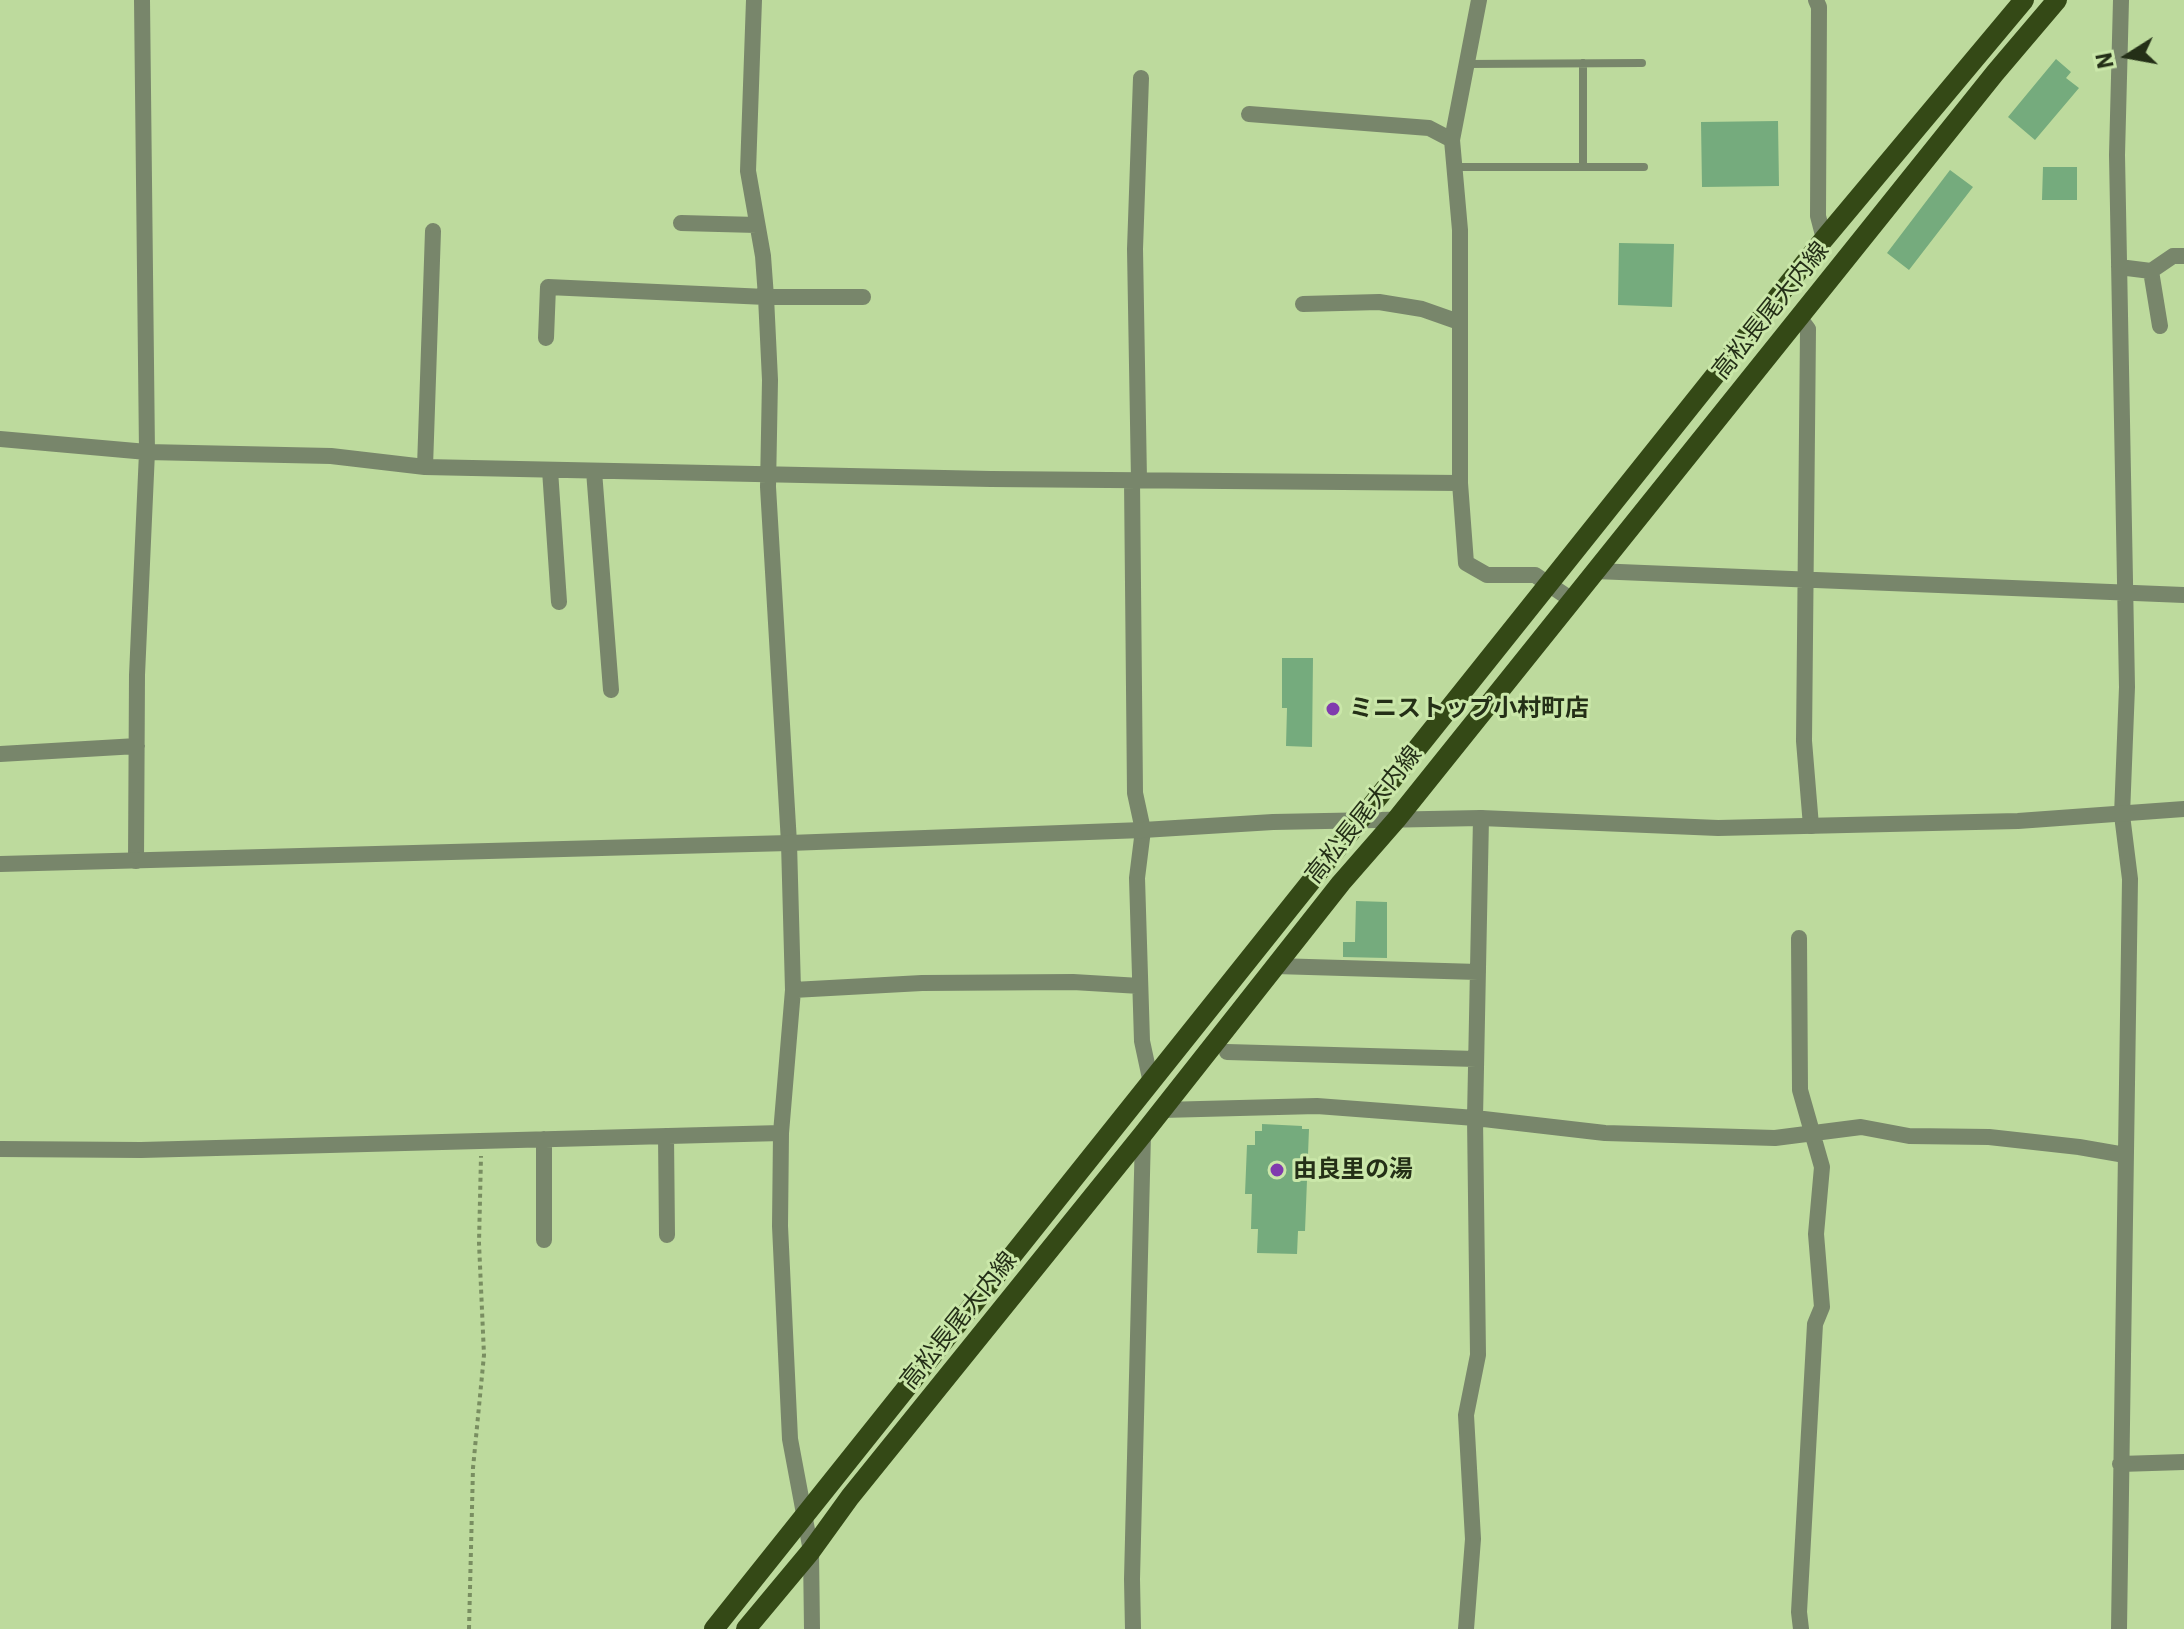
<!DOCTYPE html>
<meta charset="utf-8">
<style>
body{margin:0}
#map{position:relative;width:2184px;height:1629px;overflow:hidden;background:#bdda9d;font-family:"IBM Plex Sans",sans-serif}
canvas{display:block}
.north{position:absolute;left:2088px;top:16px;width:80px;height:80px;-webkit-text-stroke:6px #cae7a9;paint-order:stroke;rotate:259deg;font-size:22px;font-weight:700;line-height:32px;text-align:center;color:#242f17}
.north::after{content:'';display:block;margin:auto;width:28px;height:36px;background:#242f17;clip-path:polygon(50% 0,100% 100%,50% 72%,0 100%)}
</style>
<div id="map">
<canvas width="2184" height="1629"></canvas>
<div class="north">N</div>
</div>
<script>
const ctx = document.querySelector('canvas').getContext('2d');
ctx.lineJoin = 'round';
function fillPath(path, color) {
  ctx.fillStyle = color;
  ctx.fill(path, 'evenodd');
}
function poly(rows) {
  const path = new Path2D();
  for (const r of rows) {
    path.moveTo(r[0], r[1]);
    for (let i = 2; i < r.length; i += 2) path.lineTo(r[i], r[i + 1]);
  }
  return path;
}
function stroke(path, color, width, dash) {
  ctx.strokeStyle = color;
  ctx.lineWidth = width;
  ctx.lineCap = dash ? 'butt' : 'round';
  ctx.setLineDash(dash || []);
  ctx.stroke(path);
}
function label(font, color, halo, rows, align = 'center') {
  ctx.font = font + ' "IBM Plex Sans","Noto Sans JP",sans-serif';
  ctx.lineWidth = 6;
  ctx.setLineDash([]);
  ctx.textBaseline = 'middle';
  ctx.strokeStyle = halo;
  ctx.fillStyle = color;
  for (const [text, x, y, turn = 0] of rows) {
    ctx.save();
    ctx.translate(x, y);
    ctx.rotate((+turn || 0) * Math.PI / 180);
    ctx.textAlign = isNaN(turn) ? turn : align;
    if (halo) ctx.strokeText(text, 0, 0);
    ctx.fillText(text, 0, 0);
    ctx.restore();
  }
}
fillPath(poly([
 [2056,59,2071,72,2066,78,2079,88,2035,140,2008,117],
 [1778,121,1779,186,1702,187,1701,122],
 [2043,167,2077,167,2077,200,2042,200],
 [1950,170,1973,187,1909,270,1887,253],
 [1619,243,1674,244,1672,307,1618,305],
 [1282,658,1313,658,1312,747,1286,746,1287,708,1282,708],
 [1356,901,1387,902,1387,958,1343,957,1343,942,1355,942],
 [1262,1124,1302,1126,1302,1129,1309,1129,1305,1231,1298,1231,1297,1254,1257,1253,1258,1229,1251,1229,1252,1194,1245,1194,1247,1145,1255,1145,1255,1131,1262,1131]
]), '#75ab7d');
stroke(poly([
 [469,1629,473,1468,484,1355,479,1243,481,1156]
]), '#798e61', 4, [4, 4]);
stroke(poly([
 [1583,63,1583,167],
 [1467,64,1642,63],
 [1454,167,1644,167]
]), '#78866b', 8);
stroke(poly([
 [754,0,748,171,763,256,766,297,770,380,768,487,789,843,793,990,781,1133,780,1226,790,1439,811,1551,812,1629],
 [1479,0,1452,140,1460,230,1460,483,1466,563,1487,575,1535,575,1572,600],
 [1816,0,1819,7,1818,216,1824,239],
 [1249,114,1429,128,1452,140],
 [681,223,757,225],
 [2119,267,2151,271,2173,256,2184,256],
 [2151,271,2160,326],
 [1303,304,1379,302,1422,309,1459,322],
 [1799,317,1808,329,1804,741,1811,826],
 [546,338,548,287,766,297,863,297],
 [0,439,147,452,331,456,425,467,991,479,1460,483],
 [425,467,433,231],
 [550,470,559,602],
 [594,471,611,690],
 [1132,480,1135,793,1143,830,1137,878,1142,1041,1151,1083],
 [1139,480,1135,249,1141,78],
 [1595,571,2184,595],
 [0,754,137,746],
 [136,861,137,675,147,452,142,0],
 [1799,938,1800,1090,1822,1167,1816,1234,1822,1307,1815,1324,1799,1612,1801,1629],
 [1275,966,1478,972],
 [793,990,922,983,1073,982,1140,986],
 [1227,1052,1476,1059],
 [1162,1110,1317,1106,1475,1118,1605,1133,1775,1138,1861,1127,1909,1136,1989,1137,2079,1147,2125,1155],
 [666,1136,667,1235],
 [0,1149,141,1150,781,1133],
 [544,1240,544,1139],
 [2120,1464,2184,1462],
 [1133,1629,1132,1579,1143,1134],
 [1466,1629,1473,1539,1466,1415,1478,1355,1475,1118,1481,818],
 [2119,1629,2130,879,2122,815,2127,687,2117,155,2121,0]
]), '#78866b', 16);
stroke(poly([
 [0,864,789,843,1143,830,1273,822,1481,818,1718,828,2018,821,2184,809]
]), '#78866b', 16);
stroke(poly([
 [714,1629,1824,239,2024,0],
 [746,1629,811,1551,850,1497,1143,1134,1341,883,1396,820,1995,73,2057,0]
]), '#344916', 20);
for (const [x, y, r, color] of [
 [1333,709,8,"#803bae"],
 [1277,1170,8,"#803bae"]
]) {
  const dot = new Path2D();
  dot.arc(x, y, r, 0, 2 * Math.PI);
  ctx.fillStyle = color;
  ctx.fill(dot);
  stroke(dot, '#cae7a9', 3);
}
label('24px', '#242f17', '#cae7a9', [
 ["高松長尾大内線",1771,311,-51],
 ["高松長尾大内線",1364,815,-51],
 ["高松長尾大内線",959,1321,-51]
]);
label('bold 24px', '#242f17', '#cae7a9', [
 ["ミニストップ小村町店",1349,709],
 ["由良里の湯",1293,1170]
], 'left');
</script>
